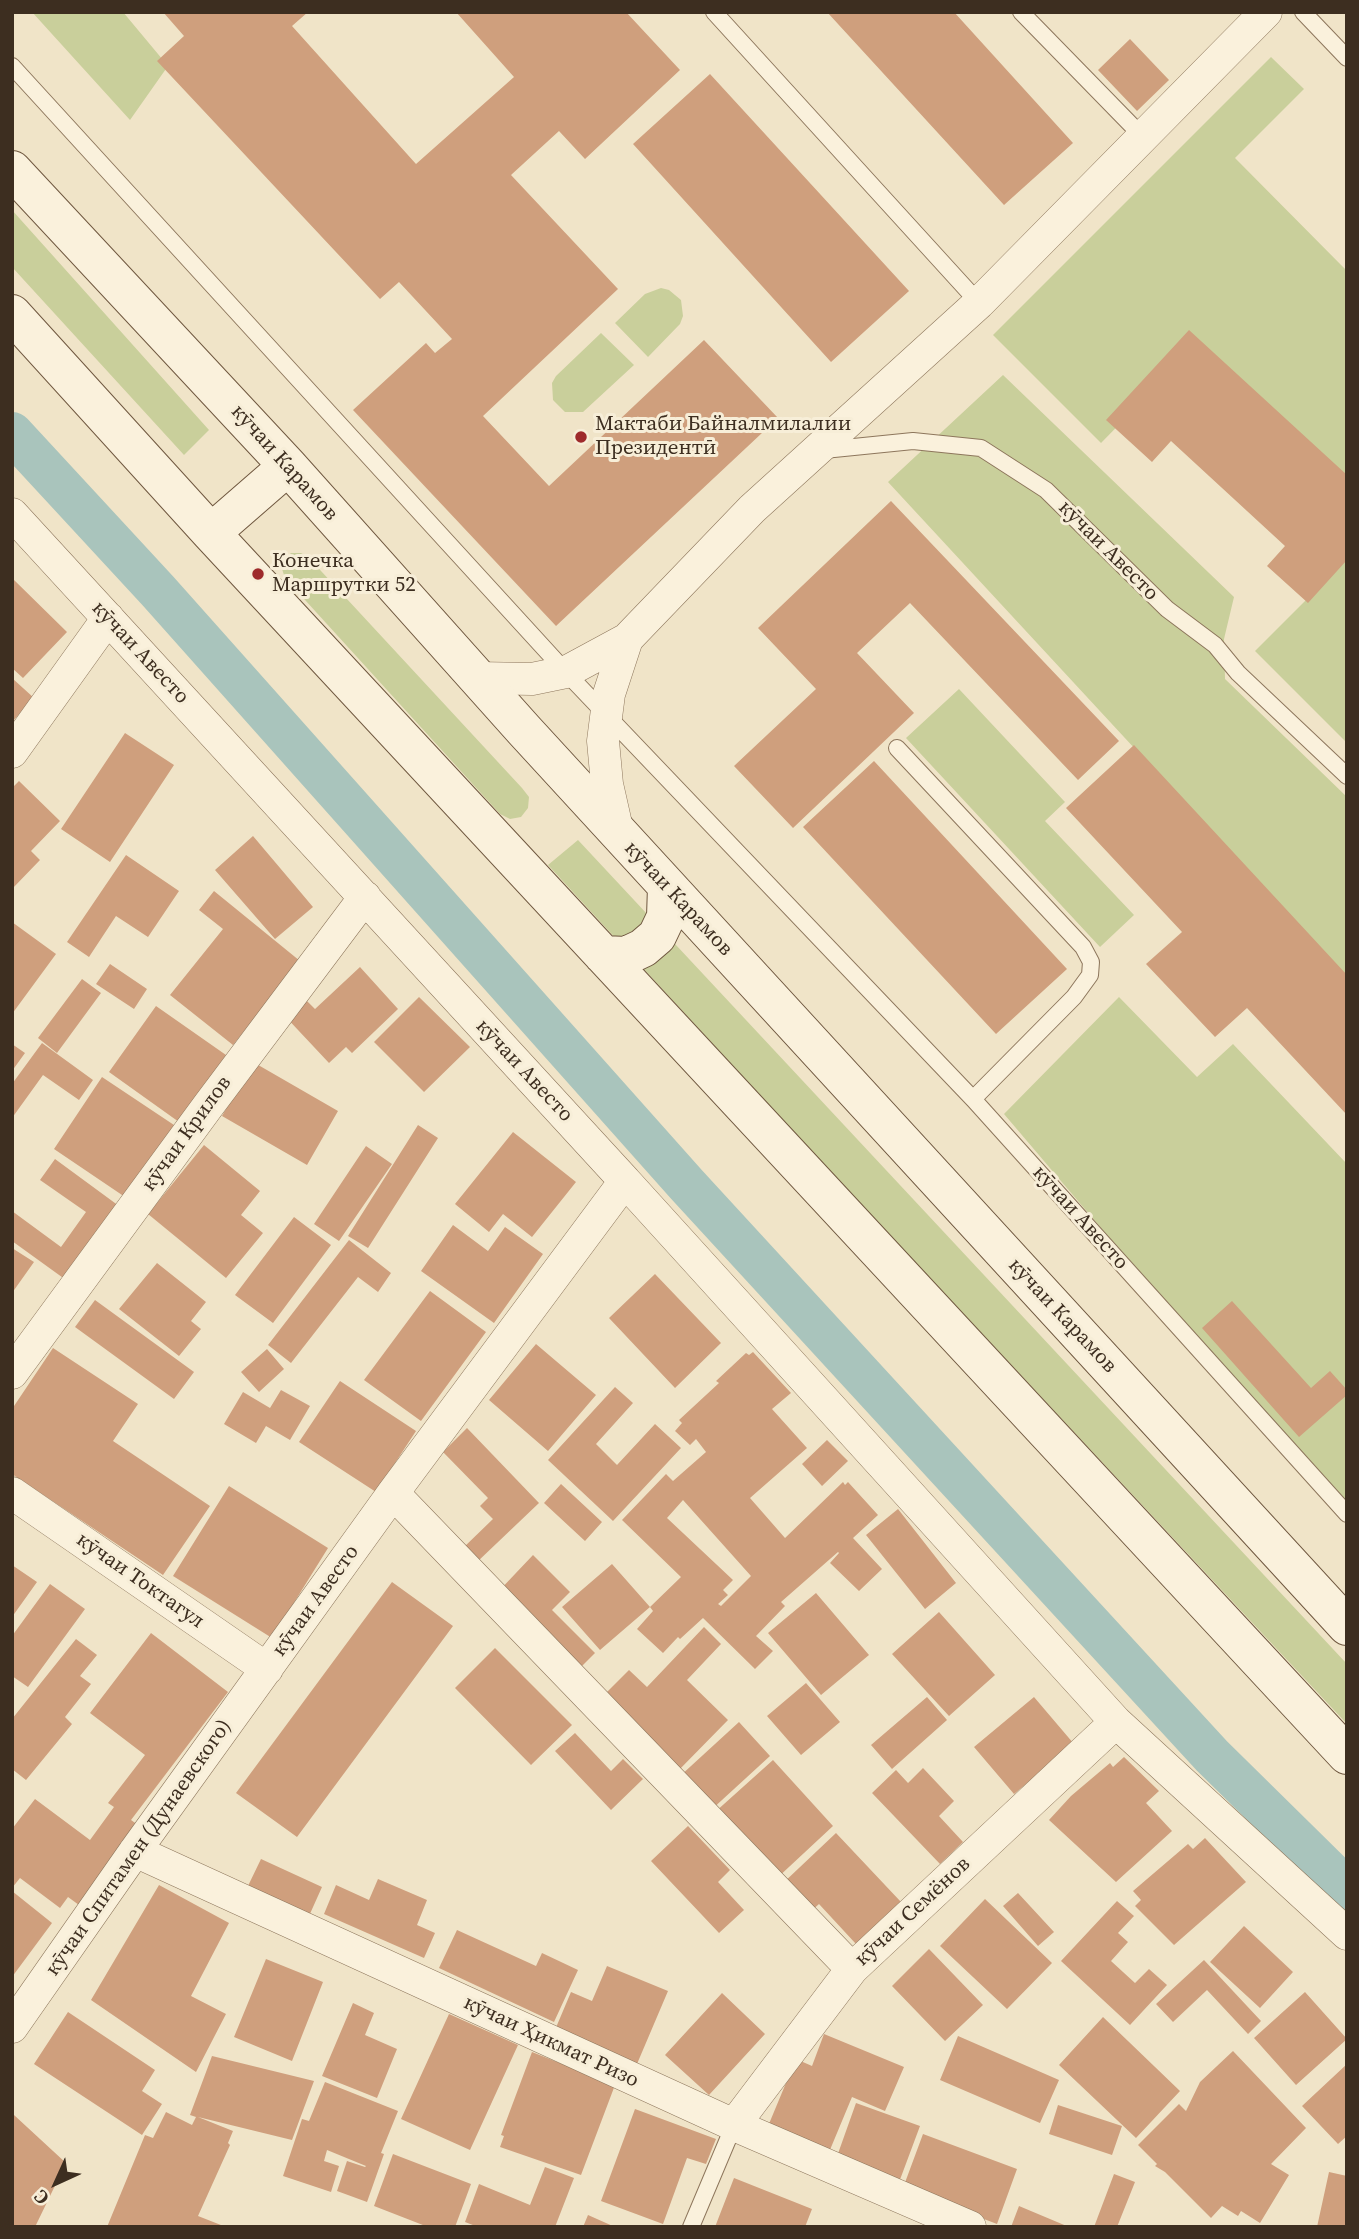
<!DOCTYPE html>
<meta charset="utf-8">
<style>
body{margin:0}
#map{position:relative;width:1359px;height:2239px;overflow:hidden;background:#f0e4c8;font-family:"Source Serif 4",serif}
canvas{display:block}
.frame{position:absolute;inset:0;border:14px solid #3d2e20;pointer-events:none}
.north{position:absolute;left:21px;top:2148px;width:70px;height:70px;-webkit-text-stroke:5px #f7eed8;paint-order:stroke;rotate:225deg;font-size:19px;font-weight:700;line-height:28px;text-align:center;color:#3d2e20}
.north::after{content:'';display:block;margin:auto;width:24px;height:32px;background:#3d2e20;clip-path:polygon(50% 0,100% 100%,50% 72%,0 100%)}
</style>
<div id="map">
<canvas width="1359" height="2239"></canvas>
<div class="frame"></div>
<div class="north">С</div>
</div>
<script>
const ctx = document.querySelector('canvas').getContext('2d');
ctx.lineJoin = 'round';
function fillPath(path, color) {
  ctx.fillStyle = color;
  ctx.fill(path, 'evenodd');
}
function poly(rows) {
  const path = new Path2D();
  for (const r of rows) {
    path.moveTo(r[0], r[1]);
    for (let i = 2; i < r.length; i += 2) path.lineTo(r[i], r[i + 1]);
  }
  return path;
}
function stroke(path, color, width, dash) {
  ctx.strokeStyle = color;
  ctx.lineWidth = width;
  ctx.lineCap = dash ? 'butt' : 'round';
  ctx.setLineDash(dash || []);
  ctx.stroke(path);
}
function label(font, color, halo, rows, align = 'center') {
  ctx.font = font + ' "Source Serif 4",serif';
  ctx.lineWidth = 6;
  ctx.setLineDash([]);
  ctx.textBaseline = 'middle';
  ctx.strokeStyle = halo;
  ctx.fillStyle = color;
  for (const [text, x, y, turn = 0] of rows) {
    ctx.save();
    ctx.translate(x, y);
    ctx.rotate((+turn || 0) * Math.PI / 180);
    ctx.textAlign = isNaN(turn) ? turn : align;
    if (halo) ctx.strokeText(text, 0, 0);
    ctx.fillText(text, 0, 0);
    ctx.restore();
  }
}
fillPath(poly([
 [32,12,123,12,168,66,130,120],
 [1271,57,1304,89,1235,158,1347,271,1347,743,1255,651,1333,573,1151,392,1101,443,993,335],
 [12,210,209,430,184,455,12,267],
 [661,288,669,290,681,300,683,316,680,324,648,357,615,323,645,294],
 [601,333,634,365,583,412,565,412,553,400,552,383,556,376],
 [1003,375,1234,597,1224,639,1225,679,1347,797,1347,978,888,482],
 [291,553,301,553,309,558,522,788,529,797,528,808,521,817,510,819,500,814,285,578,282,569,284,560],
 [959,689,1065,802,1045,821,1134,915,1100,947,906,738],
 [578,840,1347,1664,1347,1724,827,1168,548,865],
 [1119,997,1197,1077,1233,1044,1347,1164,1347,1509,1311,1475,1004,1114]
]), '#c9cf9b');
stroke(poly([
 [12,433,158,591,687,1185,1212,1756,1347,1889]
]), '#a9c4bc', 42);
fillPath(poly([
 [163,12,308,12,292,26,416,164,514,77,456,12,626,12,680,70,585,159,559,131,511,175,618,289,483,416,549,486,704,340,778,418,556,626,353,410,426,343,435,353,452,339,399,282,380,299,157,61,184,36],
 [827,12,954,12,1073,143,1004,205],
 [1130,39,1169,80,1137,111,1098,70],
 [710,74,909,291,831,362,633,144],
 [1189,330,1347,475,1347,560,1308,603,1267,566,1285,546,1171,441,1152,462,1106,420],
 [891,501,1119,741,1078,780,910,603,857,653,914,713,793,828,734,766,816,689,758,628],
 [12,578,67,632,23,678,12,668],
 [12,678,34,698,12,722],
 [125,733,174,765,110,862,61,829],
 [1134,745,1347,975,1347,1115,1247,1008,1215,1037,1146,964,1182,932,1066,808],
 [874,761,1067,969,996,1034,803,827],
 [19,781,60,821,31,851,40,860,12,889,12,788],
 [253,836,313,907,275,939,215,870],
 [126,855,179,891,148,937,116,916,89,957,67,942],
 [214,891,300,961,233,1045,170,995,223,929,199,910],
 [12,922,56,954,12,1014],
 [110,964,147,989,134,1009,96,984],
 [360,967,398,1009,352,1053,346,1047,329,1063,283,1014,302,996,315,1009],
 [82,979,101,993,57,1053,38,1038],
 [419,997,470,1047,424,1092,374,1042],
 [156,1006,226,1055,179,1122,109,1072],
 [42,1043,93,1080,79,1100,43,1075,12,1118,12,1084],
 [12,1044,25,1053,12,1071],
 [253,1062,338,1111,307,1165,222,1116],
 [102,1077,174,1125,125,1197,54,1149],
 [418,1125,438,1138,368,1248,348,1236],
 [513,1132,576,1182,532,1237,503,1214,489,1232,455,1204],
 [204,1145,260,1191,241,1215,263,1233,226,1278,148,1214],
 [366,1146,392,1164,339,1241,314,1224],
 [55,1159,119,1206,66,1280,12,1241,12,1211,61,1247,86,1212,40,1180],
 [294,1217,331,1245,273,1323,235,1295],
 [453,1225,488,1251,505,1227,543,1254,494,1323,421,1271],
 [349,1240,391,1273,378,1292,358,1277,291,1363,268,1345],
 [12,1248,34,1262,12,1293],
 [157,1263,206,1302,191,1321,201,1329,179,1356,119,1309],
 [655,1274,721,1343,675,1388,609,1318],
 [430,1291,486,1332,421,1421,364,1380],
 [95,1300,194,1372,174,1399,75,1327],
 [1232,1301,1311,1388,1330,1371,1347,1390,1347,1395,1299,1437,1202,1328],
 [536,1344,596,1395,548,1451,489,1400],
 [53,1348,138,1404,113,1441,210,1506,163,1575,12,1474,12,1409],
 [267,1349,284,1369,259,1392,241,1372],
 [753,1352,791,1393,772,1409,807,1448,750,1498,785,1538,843,1482,845,1485,848,1482,878,1515,853,1538,882,1569,859,1591,830,1563,839,1553,838,1552,781,1602,785,1606,756,1636,773,1651,755,1669,703,1618,680,1639,678,1637,663,1653,637,1629,653,1611,650,1607,681,1577,622,1520,666,1474,673,1481,706,1452,696,1439,690,1445,675,1431,682,1423,679,1420,719,1383,716,1381,746,1353,749,1355],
 [683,1500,751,1576,721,1606,718,1604,728,1595,723,1590,733,1580,667,1518],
 [340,1381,416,1431,376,1492,299,1442],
 [615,1387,633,1403,596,1444,617,1465,655,1424,681,1448,613,1521,548,1460],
 [281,1390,310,1406,290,1440,266,1426,256,1443,224,1424,243,1392,270,1408],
 [467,1428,539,1503,476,1563,462,1549,493,1519,480,1506,488,1498,443,1452],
 [827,1440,848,1461,822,1486,802,1464],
 [561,1484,602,1522,585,1541,544,1503],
 [229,1486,328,1548,272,1638,173,1576],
 [898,1509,956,1583,925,1609,866,1535],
 [533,1555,570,1592,552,1610,595,1653,577,1671,497,1593],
 [612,1564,650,1607,600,1650,562,1607],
 [12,1565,37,1582,12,1617],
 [392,1582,453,1626,297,1837,236,1793],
 [50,1584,85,1609,28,1687,12,1676,12,1636],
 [816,1593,869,1655,821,1695,768,1633],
 [939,1612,995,1675,949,1716,892,1654],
 [704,1627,721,1644,687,1680,728,1720,677,1772,601,1698,629,1670,647,1687],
 [151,1633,228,1692,131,1820,138,1825,79,1905,68,1897,60,1908,20,1878,12,1888,12,1829,35,1799,90,1840,114,1807,108,1803,145,1755,90,1713],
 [76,1639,97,1655,80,1676,91,1684,65,1717,72,1724,26,1780,12,1769,12,1719],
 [495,1648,572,1725,531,1765,455,1688],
 [806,1683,840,1722,801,1755,767,1716],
 [927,1697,947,1720,892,1769,871,1745],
 [1034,1697,1074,1744,1014,1794,974,1747],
 [739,1722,770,1756,710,1811,679,1777],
 [575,1733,611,1771,623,1759,643,1779,611,1810,555,1751],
 [1124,1757,1159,1791,1146,1803,1172,1831,1116,1882,1049,1820,1071,1796,1110,1763,1113,1767],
 [773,1760,833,1826,775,1880,714,1813],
 [923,1768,954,1801,939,1816,963,1842,940,1864,872,1793,896,1770,908,1783],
 [688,1826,730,1870,718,1882,744,1910,719,1933,651,1861],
 [836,1833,901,1902,856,1944,819,1904,808,1914,781,1885],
 [1205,1838,1246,1882,1174,1945,1135,1906,1141,1900,1133,1891,1188,1844,1193,1849],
 [261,1859,322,1887,309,1916,247,1888],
 [378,1879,427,1900,417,1925,435,1933,424,1958,324,1914,336,1885,369,1900],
 [159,1885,229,1923,191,1996,226,2014,196,2072,91,2000],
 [12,1891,52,1923,12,1977],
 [1018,1893,1054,1932,1038,1946,1003,1906],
 [985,1899,1052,1963,1007,2009,940,1946],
 [1117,1901,1134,1916,1118,1933,1128,1942,1111,1961,1135,1983,1149,1969,1167,1985,1130,2025,1061,1961],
 [1244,1926,1293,1972,1260,2008,1210,1962],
 [457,1930,536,1966,542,1953,578,1970,554,2022,439,1968],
 [929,1949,983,2005,945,2041,892,1986],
 [266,1959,323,1982,292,2061,234,2037],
 [1204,1960,1261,2021,1248,2034,1207,1990,1173,2022,1156,2004],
 [607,1966,668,1991,634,2071,552,2037,571,1992,592,2001],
 [1305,1992,1347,2039,1296,2085,1254,2038],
 [722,1993,765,2034,709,2095,665,2055],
 [353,2003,374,2013,365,2035,397,2049,377,2098,322,2076],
 [68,2012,155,2070,142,2091,162,2104,142,2135,34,2064],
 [449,2014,518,2045,470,2150,401,2119],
 [1103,2017,1180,2091,1136,2138,1059,2065],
 [824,2034,904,2067,885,2111,852,2097,827,2157,766,2131,796,2059,812,2066],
 [958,2036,1059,2080,1040,2123,940,2080],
 [1233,2051,1306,2128,1271,2164,1289,2175,1260,2223,1241,2211,1238,2216,1222,2206,1211,2218,1165,2172,1155,2166,1157,2164,1138,2145,1179,2104,1186,2111,1200,2082],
 [532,2052,615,2085,581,2175,500,2147,504,2136,501,2135],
 [212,2056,314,2081,292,2140,198,2117,233,2131,228,2143,230,2145,198,2216,226,2227,107,2227,145,2135,153,2138,166,2112,192,2125,196,2117,190,2115],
 [1347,2064,1347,2136,1338,2144,1302,2106],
 [325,2082,398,2111,381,2153,384,2154,367,2202,337,2191,347,2161,365,2167,366,2166,327,2150,324,2161,339,2166,331,2192,283,2176,302,2119,309,2121],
 [856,2103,920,2126,898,2185,835,2162],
 [1058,2105,1122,2126,1112,2155,1049,2134],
 [635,2109,716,2139,706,2164,687,2158,663,2224,601,2201],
 [14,2115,66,2163,35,2227,12,2227],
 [923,2134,1017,2169,997,2224,903,2188],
 [393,2154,471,2184,455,2227,428,2227,374,2206],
 [545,2167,574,2178,555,2227,478,2227,465,2222,479,2184,530,2205],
 [1329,2172,1347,2176,1347,2227,1317,2227],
 [1114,2174,1135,2182,1117,2227,1094,2227],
 [734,2178,812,2209,805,2227,715,2227],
 [1019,2206,1069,2227,1011,2227],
 [588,2215,615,2227,583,2227]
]), '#cf9f7d');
const service = poly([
 [714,12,979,303],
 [1021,12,1142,136],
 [1303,12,1347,58],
 [12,66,575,682,973,1099,1347,1514],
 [824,450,913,441,981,448,1046,490,1167,609,1215,645,1238,673,1347,776],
 [897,748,1083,947,1091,962,1090,975,1074,997,973,1099],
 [691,2227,734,2125]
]);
const minor = poly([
 [12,514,625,1181,393,1493,135,1851,12,2027],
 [477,678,532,679,566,672,627,639,752,509,979,303,1266,12],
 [12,752,108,618],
 [618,833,607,784,603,741,609,694,627,639],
 [625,1181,1116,1722,1347,1934],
 [12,1373,208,1106,365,897],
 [12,1493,267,1669],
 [393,1493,852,1969],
 [135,1851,734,2125,970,2227],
 [734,2125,852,1969,1116,1722]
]);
const secondary = poly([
 [12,170,288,466,524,730,1347,1626],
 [12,314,211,533,1347,1755],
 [211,533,288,466],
 [603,955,626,956,643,948,657,936,666,917,667,887]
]);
stroke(service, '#8d765c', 18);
stroke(minor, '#8d765c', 33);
stroke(secondary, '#6f573f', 40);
stroke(service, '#faf1dc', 16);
stroke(minor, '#faf1dc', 32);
stroke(secondary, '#faf1dc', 38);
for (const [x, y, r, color] of [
 [581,437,7,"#9e2a2b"],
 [258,574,7,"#9e2a2b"]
]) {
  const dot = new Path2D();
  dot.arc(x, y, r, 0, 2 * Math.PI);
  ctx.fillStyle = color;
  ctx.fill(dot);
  stroke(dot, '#f7eed8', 2.5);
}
label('21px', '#3d2e20', '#f7eed8', [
 ["Мактаби Байналмилалии",595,425],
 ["Президентӣ",595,449],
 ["Конечка",272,562],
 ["Маршрутки 52",272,586]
], 'left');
label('21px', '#3d2e20', '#f7eed8', [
 ["кӯчаи Карамов",284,463,48],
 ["кӯчаи Авесто",1108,551,45],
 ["кӯчаи Авесто",140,653,47],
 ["кӯчаи Карамов",678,899,47],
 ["кӯчаи Авесто",524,1071,47],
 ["кӯчаи Крилов",187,1134,-54],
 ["кӯчаи Авесто",1080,1218,48],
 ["кӯчаи Карамов",1062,1316,47],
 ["кӯчаи Токтагул",140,1581,35],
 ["кӯчаи Авесто",316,1601,-54],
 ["кӯчаи Спитамен (Дунаевского)",139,1848,-55],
 ["кӯчаи Семёнов",913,1912,-43],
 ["кӯчаи Ҳикмат Ризо",551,2042,25]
]);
</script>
